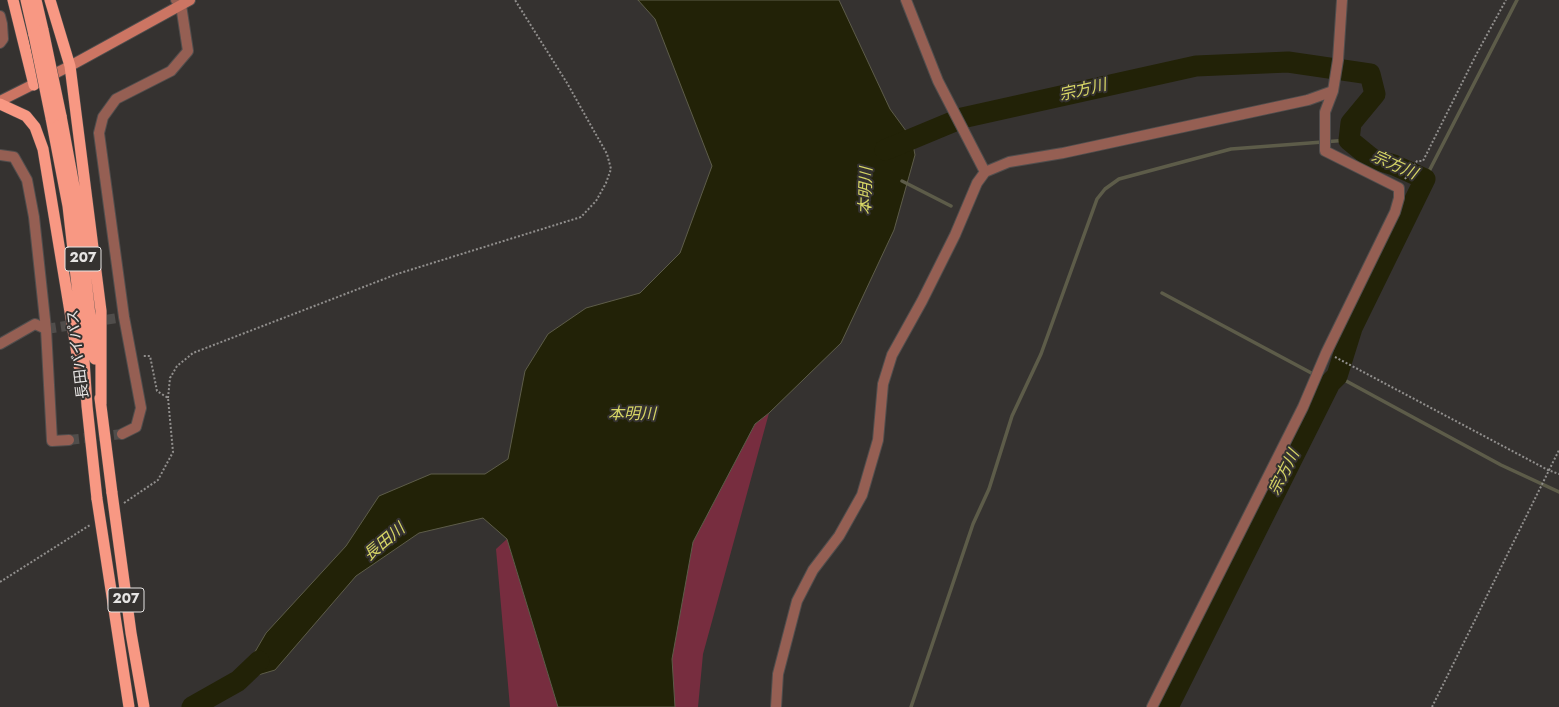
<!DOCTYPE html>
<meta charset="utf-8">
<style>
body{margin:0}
canvas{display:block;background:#353230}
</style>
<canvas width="1559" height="707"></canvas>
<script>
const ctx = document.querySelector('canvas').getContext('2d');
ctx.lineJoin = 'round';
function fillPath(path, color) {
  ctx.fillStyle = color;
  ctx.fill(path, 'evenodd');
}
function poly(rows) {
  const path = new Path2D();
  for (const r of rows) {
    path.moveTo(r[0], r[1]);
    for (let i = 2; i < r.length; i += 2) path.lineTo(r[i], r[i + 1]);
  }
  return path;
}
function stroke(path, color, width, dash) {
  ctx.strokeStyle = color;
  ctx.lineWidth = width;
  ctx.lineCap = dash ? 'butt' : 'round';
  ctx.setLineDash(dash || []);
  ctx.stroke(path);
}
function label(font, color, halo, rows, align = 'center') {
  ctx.font = font + ' Jost,"Noto Sans JP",sans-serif';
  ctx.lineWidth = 4;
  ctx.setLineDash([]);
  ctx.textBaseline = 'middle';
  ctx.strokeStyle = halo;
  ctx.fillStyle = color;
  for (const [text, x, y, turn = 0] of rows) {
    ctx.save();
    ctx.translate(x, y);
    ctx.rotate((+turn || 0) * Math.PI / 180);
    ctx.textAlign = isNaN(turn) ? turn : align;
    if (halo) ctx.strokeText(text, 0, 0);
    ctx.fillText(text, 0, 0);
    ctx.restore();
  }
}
fillPath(poly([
 [769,413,703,654,698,707,675,707,671,659,693,542,755,424],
 [507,539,558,707,510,707,496,549]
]), '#772d3f');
const water = poly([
 [638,0,839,0,890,109,912,139,915,155,894,230,841,343,769,413,755,424,693,542,672,659,675,707,558,707,507,539,483,518,419,533,356,576,275,670,238,681,266,633,346,546,379,496,431,474,485,474,508,459,525,371,548,334,586,308,640,293,680,253,712,166,655,19,638,0]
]);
fillPath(water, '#222207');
stroke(water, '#5d5c49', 1);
stroke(poly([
 [1425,179,1517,0],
 [902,181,951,206],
 [1162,293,1330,383],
 [1337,376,1501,465,1559,492],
 [911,707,973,524,989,489,1012,416,1041,354,1097,199,1105,189,1119,179,1231,149,1349,140]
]), '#5d5c49', 3.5);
stroke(poly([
 [885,150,962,118,1196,66,1288,62,1370,74,1375,94,1351,123,1349,140,1371,158,1394,165,1425,179,1352,328,1337,376,1330,383,1168,707],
 [192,707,238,681,259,661]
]), '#222207', 21);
stroke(poly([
 [46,329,124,317],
 [69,440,122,434]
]), '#504d4b', 10, [10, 5]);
const minor = poly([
 [906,0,938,81,985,172],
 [0,16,2,24,3,39,0,43],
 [0,155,14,157,27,180,34,217,46,329,52,441,69,440],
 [0,344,35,324,46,329],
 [122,434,136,427,141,408,124,317,99,133,103,117,116,99,171,71,188,51,181,5,176,0],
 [776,707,778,674,797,601,813,570,839,536,862,495,878,440,883,384,892,355,922,301,955,235,977,183,985,172,1009,162,1063,153,1308,100,1333,91],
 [1152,707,1303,407,1326,353,1395,212,1399,198,1399,188,1325,151,1325,112,1333,91,1338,60,1342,0]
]);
const secondary = poly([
 [0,101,70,66,190,0]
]);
const trunk = poly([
 [13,0,34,85],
 [26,0,34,35],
 [36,0,43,30],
 [50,0,70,66,101,311,101,404],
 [0,104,26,116,35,127,43,149,79,366],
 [61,116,77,202,95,359],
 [51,118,68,206,82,329,87,406,97,499],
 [100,398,112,493]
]);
stroke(minor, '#514e4d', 12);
stroke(secondary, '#514e4d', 12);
stroke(trunk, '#514e4d', 12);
stroke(poly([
 [1405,179,1417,161,1423,161,1476,55,1506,0],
 [1335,357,1548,470,1559,474],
 [168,398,170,378,177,366,193,353,397,274,581,217,596,201,606,183,611,169,607,154,567,83,515,0],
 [124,503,158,480,173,452,168,398,157,391,150,356,142,356],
 [0,582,90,525],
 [1432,707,1559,450]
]), '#918f8d', 2, [2, 2]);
stroke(minor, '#955f53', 10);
stroke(secondary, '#cc7563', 10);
stroke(trunk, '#f89883', 11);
const trunkBridge = poly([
 [43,30,61,116],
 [34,35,51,118],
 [112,493,131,633,144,707],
 [97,499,129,707]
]);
stroke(trunkBridge, '#514e4d', 12, []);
stroke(trunkBridge, '#f89883', 11);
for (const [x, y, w] of [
 [83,259,36],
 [126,600,36]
]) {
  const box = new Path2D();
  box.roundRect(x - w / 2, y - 12, w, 24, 3);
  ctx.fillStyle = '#353230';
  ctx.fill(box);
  stroke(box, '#e6e4e3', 1);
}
label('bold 14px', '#e6e4e3', null, [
 ["207",83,259],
 ["207",126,600]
]);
label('15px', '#e6e4e3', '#353230', [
 ["長田バイパス",79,354,-97]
]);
label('italic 16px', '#d6d565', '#353230', [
 ["宗方川",1083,91,-13],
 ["宗方川",1394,166,24],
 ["本明川",867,191,-88],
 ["本明川",632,415],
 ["宗方川",1285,473,-63],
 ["長田川",385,543,-40]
]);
</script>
